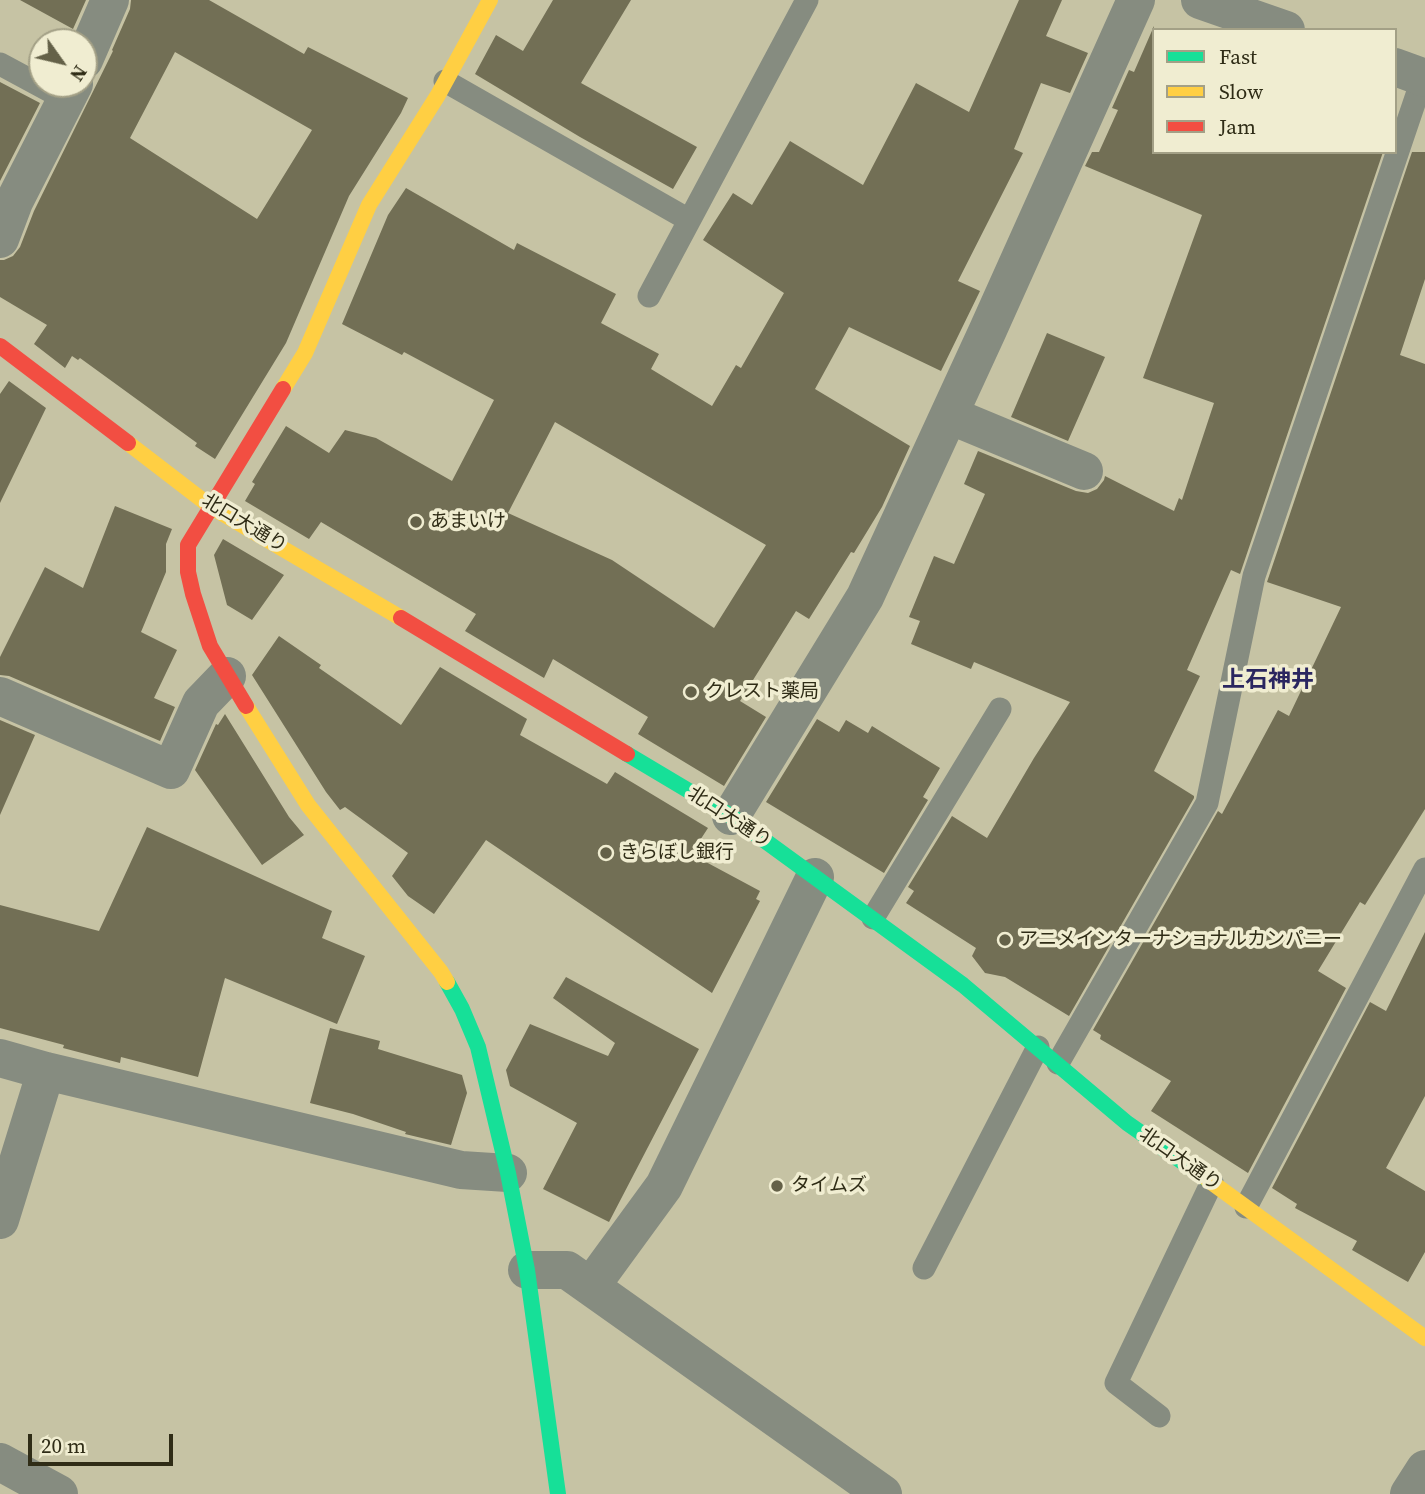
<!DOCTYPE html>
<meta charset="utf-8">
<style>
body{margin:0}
#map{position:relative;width:1425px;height:1494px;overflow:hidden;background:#c6c3a4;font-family:"Source Serif 4",serif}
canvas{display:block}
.legend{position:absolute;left:1152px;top:28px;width:245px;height:126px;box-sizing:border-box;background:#f0edd1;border:2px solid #a3a086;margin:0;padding:9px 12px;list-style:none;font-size:21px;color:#2f2c16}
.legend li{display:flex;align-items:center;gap:14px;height:35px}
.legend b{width:35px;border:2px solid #a3a086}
.north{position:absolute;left:28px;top:28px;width:70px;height:70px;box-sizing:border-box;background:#f0edd1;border:2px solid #a3a086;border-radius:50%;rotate:124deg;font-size:19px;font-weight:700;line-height:28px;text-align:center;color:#2f2c16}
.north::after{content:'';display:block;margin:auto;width:24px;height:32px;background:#646148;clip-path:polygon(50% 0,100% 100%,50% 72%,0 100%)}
.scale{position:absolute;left:28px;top:1434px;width:145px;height:32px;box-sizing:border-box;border:4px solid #2f2c16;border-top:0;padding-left:9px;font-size:21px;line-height:24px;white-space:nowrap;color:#2f2c16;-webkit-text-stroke:5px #f0edd1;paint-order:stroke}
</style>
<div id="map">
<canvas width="1425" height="1494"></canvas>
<ul class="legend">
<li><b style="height:9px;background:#16e098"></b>Fast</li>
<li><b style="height:9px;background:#ffcf43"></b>Slow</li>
<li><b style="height:9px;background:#f24e42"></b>Jam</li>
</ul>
<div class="north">N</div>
<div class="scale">20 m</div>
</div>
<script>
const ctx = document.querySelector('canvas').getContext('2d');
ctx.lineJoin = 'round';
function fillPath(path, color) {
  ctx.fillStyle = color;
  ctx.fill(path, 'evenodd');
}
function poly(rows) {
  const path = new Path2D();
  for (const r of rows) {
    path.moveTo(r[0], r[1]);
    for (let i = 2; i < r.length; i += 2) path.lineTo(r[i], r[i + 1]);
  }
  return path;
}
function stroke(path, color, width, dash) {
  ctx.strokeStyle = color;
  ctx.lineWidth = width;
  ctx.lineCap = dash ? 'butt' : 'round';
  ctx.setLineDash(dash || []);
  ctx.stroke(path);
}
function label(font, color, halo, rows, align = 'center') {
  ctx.font = font + ' "Source Serif 4","Noto Sans JP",serif';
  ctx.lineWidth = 7;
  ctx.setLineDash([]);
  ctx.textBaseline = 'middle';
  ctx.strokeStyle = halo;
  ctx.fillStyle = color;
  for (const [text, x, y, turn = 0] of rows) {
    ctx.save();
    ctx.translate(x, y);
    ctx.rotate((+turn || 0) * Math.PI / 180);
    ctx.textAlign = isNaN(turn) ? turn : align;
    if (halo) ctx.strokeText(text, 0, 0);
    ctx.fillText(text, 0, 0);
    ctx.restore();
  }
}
fillPath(poly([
 [20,0,86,0,73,29],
 [131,0,209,0,304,54,308,47,408,98,401,113,349,196,286,343,215,459,195,446,197,443,80,358,78,360,72,356,65,368,34,344,47,325,0,297,0,260,4,260,13,256,20,247,34,211,113,51,112,50,130,9],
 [175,52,312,130,257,219,130,138],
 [553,0,631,0,581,83,697,147,673,189,580,137,475,74,496,35,523,51],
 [1019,0,1062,0,1046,36,1088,53,1070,93,1041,83,1014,149,1023,153,958,281,980,291,941,371,849,327,815,389,910,446,882,507,854,553,851,552,809,619,796,611,740,701,766,717,724,786,638,734,648,717,553,659,544,678,465,631,476,614,321,522,309,539,245,501,255,484,252,482,286,426,329,453,345,430,376,438,452,481,494,400,404,352,402,355,342,324,388,215,406,188,514,250,517,243,616,294,601,323,659,354,651,369,712,406,736,365,741,368,784,293,703,240,733,193,752,205,790,141,863,185,916,83,969,112],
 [555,422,766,545,714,628,612,560,508,513],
 [1154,26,1154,152,1383,152,1240,574,1231,570,1187,670,1200,676,1154,771,1194,796,1194,798,1069,1016,1005,977,985,973,972,956,976,948,906,903,914,891,908,887,952,816,987,838,1034,758,1070,702,974,662,971,669,911,644,920,621,909,617,934,556,954,564,985,494,964,484,978,451,1076,491,1088,493,1097,489,1104,480,1105,476,1174,511,1179,498,1182,500,1214,403,1143,378,1202,215,1085,166,1092,152,1099,152,1118,110,1112,108,1129,70,1134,72],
 [0,82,40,103,0,181],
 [1412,152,1425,152,1425,279,1400,355,1425,364,1425,809,1365,905,1360,902,1318,971,1346,988,1248,1173,1151,1111,1171,1081,1100,1039,1101,1035,1093,1030,1218,811,1222,814,1278,710,1289,716,1341,607,1267,582],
 [1047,333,1105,357,1068,441,1011,417],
 [9,381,46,408,0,503,0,394],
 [115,506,172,529,166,544,166,572,141,632,177,650,154,698,175,707,160,741,9,676,0,675,0,657,45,567,83,588],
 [223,539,284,575,252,620,227,605,214,555],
 [279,636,321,665,319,668,401,725,440,667,527,719,520,735,607,784,615,772,708,828,691,854,760,891,756,899,760,901,712,993,486,840,434,914,408,896,392,876,408,853,345,807,340,810,326,792,252,675],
 [225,714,289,817,304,835,262,865,195,770,216,724,218,725],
 [817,719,839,732,846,720,868,733,872,726,940,768,923,797,928,800,884,873,766,802],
 [0,720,35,735,0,815],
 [147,827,332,911,322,938,365,956,337,1024,225,978,198,1077,121,1057,120,1063,63,1048,64,1045,0,1028,0,905,99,931],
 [1425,932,1425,1096,1386,1168,1425,1191,1425,1252,1408,1282,1352,1250,1357,1241,1295,1208,1297,1204,1272,1188,1370,1002,1386,1011],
 [566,977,699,1049,609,1222,543,1189,577,1123,510,1086,506,1070,530,1024,608,1056,615,1043,553,998],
 [330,1028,380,1041,378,1049,462,1075,467,1093,451,1145,405,1134,406,1132,353,1114,310,1103]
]), '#726f55');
stroke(poly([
 [0,64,67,100],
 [445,81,689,220],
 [649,296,807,0],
 [873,918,1000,709],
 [1058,1063,1207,803,1254,576,1423,77],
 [1246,1207,1425,869],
 [924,1268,1038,1047],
 [1159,1416,1116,1383,1212,1182]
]), '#868c80', 23);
stroke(poly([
 [1200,0,1286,30],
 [84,60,110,0],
 [1395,67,1425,78],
 [0,239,14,202,74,84],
 [949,415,1084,471],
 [0,696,171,770,201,703,227,676],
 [731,816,865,597,987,332,1136,0],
 [0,1058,46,1071,461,1170,508,1173],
 [0,1220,46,1071],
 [527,1270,567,1270,883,1494],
 [591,1286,664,1186,815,877],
 [0,1462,59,1494],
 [1409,1494,1425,1469]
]), '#868c80', 38);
stroke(poly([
 [627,754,731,816,963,985,1127,1123,1207,1179],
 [447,982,462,1009,478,1047,508,1173,527,1270,558,1494]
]), '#16e098', 16);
stroke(poly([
 [283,389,305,353,369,205,438,95,490,0],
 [128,443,210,506,401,618],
 [246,706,308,805,441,972,447,982],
 [1207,1179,1425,1338]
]), '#ffcf43', 16);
stroke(poly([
 [0,346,128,443],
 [401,618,627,754],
 [246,706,210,646,193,594,188,572,188,545,283,389]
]), '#f24e42', 16);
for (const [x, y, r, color] of [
 [416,522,7,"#646148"],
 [691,692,7,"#646148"],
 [606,853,7,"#646148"],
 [1005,940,7,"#646148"],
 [777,1186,7,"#646148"]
]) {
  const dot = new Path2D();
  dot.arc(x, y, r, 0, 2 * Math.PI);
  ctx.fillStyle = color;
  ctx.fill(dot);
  stroke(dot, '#f0edd1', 2.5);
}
label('19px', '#2f2c16', '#f0edd1', [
 ["あまいけ",430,522],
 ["クレスト薬局",705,692],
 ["きらぼし銀行",620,853],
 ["アニメインターナショナルカンパニー",1019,940],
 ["タイムズ",791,1186]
], 'left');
label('19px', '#2f2c16', '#f0edd1', [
 ["北口大通り",244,524,31],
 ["北口大通り",729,818,33],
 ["北口大通り",1180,1160,35]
]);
label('bold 23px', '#2a2660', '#f0edd1', [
 ["上石神井",1268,681]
]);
</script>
